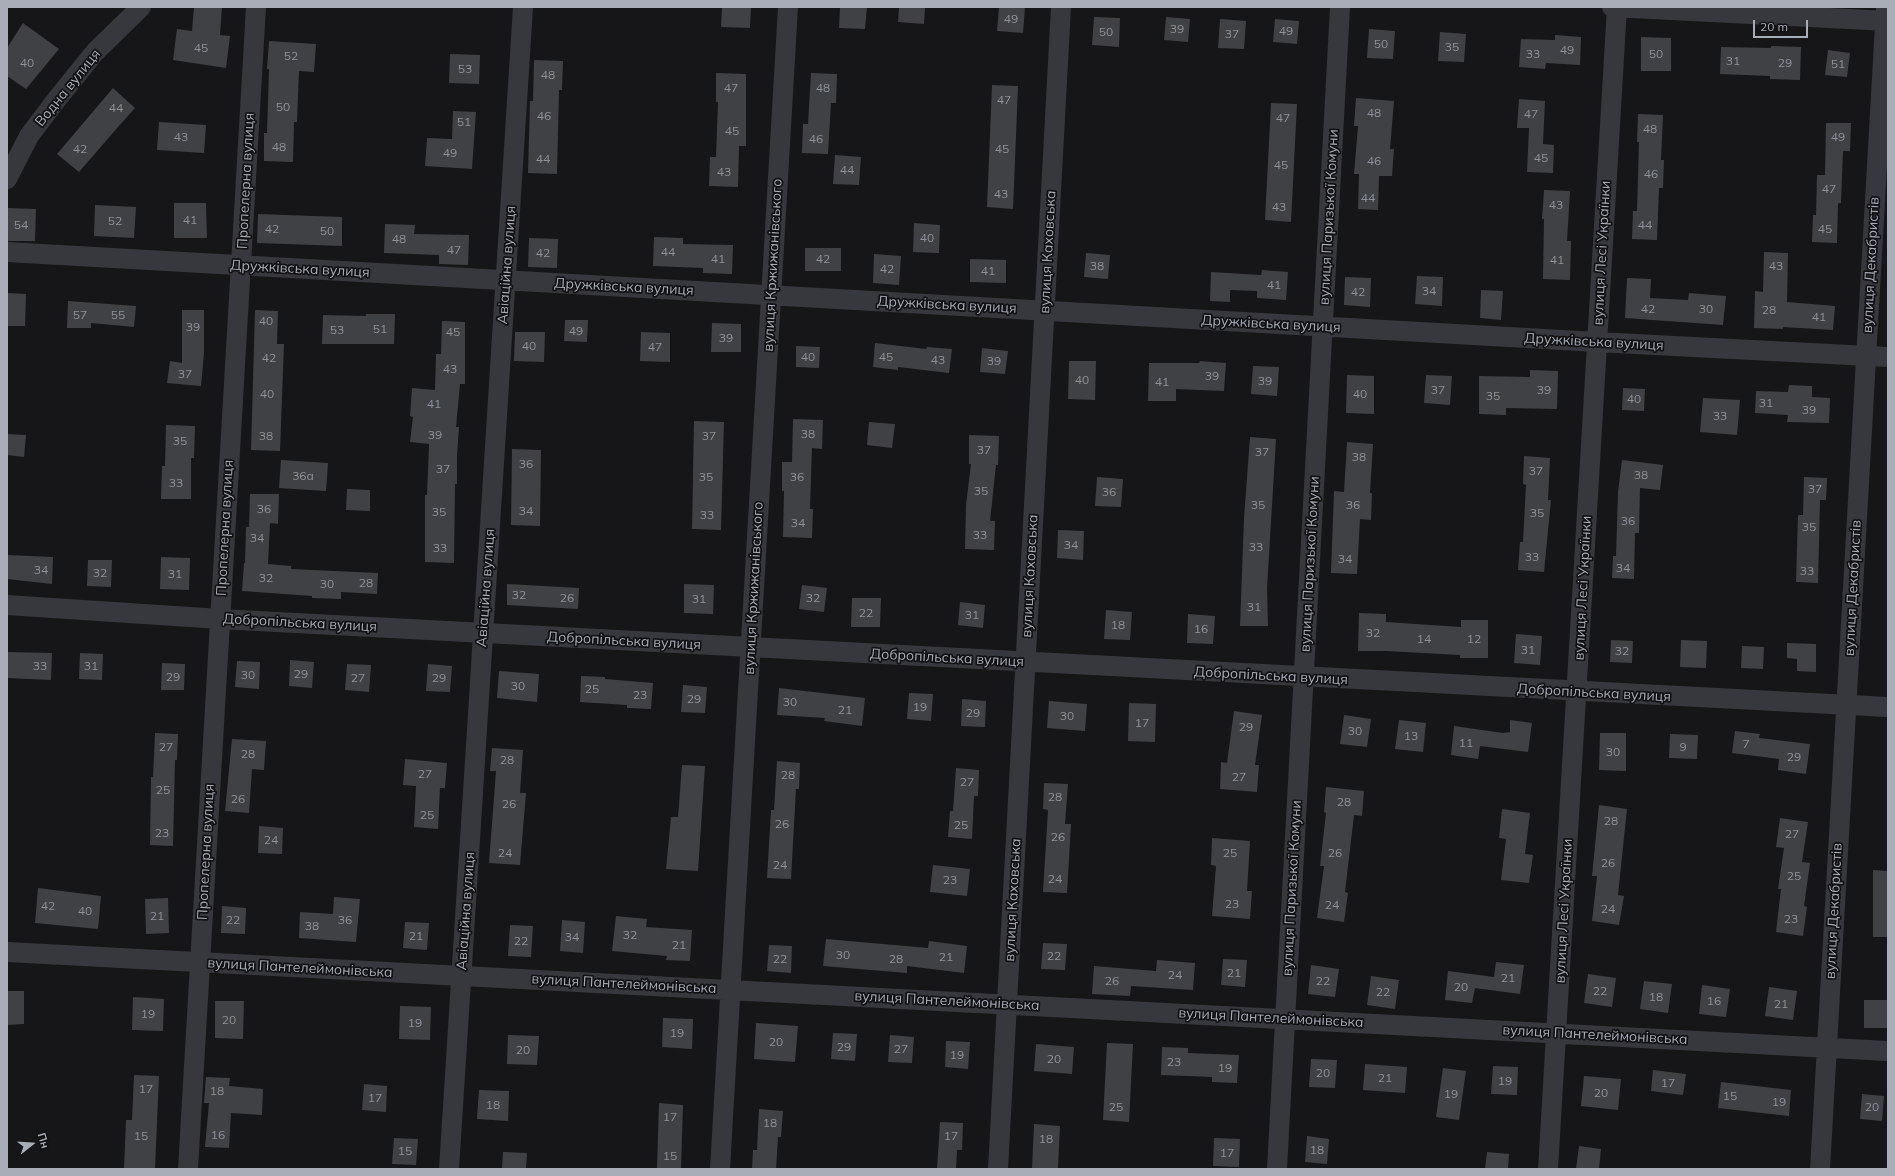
<!DOCTYPE html>
<meta charset="utf-8">
<style>
body{margin:0}
#map{position:relative;width:1895px;height:1176px;overflow:hidden;background:#161618;font-family:Mulish,sans-serif}
canvas{display:block}
.frame{position:absolute;inset:0;border:8px solid #a8adb8;pointer-events:none}
.north{position:absolute;left:12px;top:1124px;width:40px;height:40px;-webkit-text-stroke:3px #111113;paint-order:stroke;rotate:73deg;font-size:11px;font-weight:700;line-height:16px;text-align:center;color:#a8adb8}
.north::after{content:'';display:block;margin:auto;width:14px;height:18px;background:#a8adb8;clip-path:polygon(50% 0,100% 100%,50% 72%,0 100%)}
.scale{position:absolute;left:1753px;top:20px;width:55px;height:18px;box-sizing:border-box;border:2px solid #a8adb8;border-top:0;padding-left:5px;font-size:12px;line-height:14px;white-space:nowrap;color:#a8adb8;-webkit-text-stroke:3px #111113;paint-order:stroke}
</style>
<div id="map">
<canvas width="1895" height="1176"></canvas>
<div class="frame"></div>
<div class="north">Пн</div>
<div class="scale">20 m</div>
</div>
<script>
const ctx = document.querySelector('canvas').getContext('2d');
ctx.lineJoin = 'round';
function fillPath(path, color) {
  ctx.fillStyle = color;
  ctx.fill(path, 'evenodd');
}
function poly(rows) {
  const path = new Path2D();
  for (const r of rows) {
    path.moveTo(r[0], r[1]);
    for (let i = 2; i < r.length; i += 2) path.lineTo(r[i], r[i + 1]);
  }
  return path;
}
function stroke(path, color, width, dash) {
  ctx.strokeStyle = color;
  ctx.lineWidth = width;
  ctx.lineCap = dash ? 'butt' : 'round';
  ctx.setLineDash(dash || []);
  ctx.stroke(path);
}
function label(font, color, halo, rows, align = 'center') {
  ctx.font = font + ' Mulish,sans-serif';
  ctx.lineWidth = 3.5;
  ctx.setLineDash([]);
  ctx.textBaseline = 'middle';
  ctx.strokeStyle = halo;
  ctx.fillStyle = color;
  for (const [text, x, y, turn = 0] of rows) {
    ctx.save();
    ctx.translate(x, y);
    ctx.rotate((+turn || 0) * Math.PI / 180);
    ctx.textAlign = isNaN(turn) ? turn : align;
    if (halo) ctx.strokeText(text, 0, 0);
    ctx.fillText(text, 0, 0);
    ctx.restore();
  }
}
fillPath(poly([
 [194,7,222,7,220,35,230,36,226,68,173,60,177,29,192,31],
 [722,7,751,7,750,28,721,27],
 [840,7,867,7,865,29,839,28],
 [899,7,925,7,924,24,898,22],
 [999,7,1025,7,1023,33,997,31],
 [1094,17,1120,18,1119,47,1092,45],
 [1166,17,1190,19,1188,42,1164,40],
 [1220,19,1246,21,1244,49,1218,48],
 [1275,19,1299,21,1297,44,1273,42],
 [23,23,59,49,26,89,7,76,7,48],
 [1369,29,1395,31,1393,59,1367,58],
 [1440,32,1466,34,1464,62,1438,61],
 [1555,35,1581,37,1580,65,1546,63,1545,69,1519,67,1521,39,1555,40],
 [1641,37,1671,38,1671,71,1641,71],
 [269,41,316,44,314,72,299,71,297,122,294,122,293,162,264,161,264,133,267,133,269,69,267,69],
 [1771,46,1801,47,1800,80,1770,79,1770,76,1720,74,1721,47,1771,48],
 [1828,50,1850,53,1847,77,1825,75],
 [450,54,480,55,479,84,449,83],
 [534,60,563,61,562,90,559,90,557,174,528,173,530,101,533,101],
 [716,73,746,74,746,146,739,146,738,187,709,186,710,157,716,157,718,102,716,102],
 [811,73,837,74,836,103,831,103,828,154,802,153,803,124,808,124],
 [992,85,1018,86,1013,209,987,207],
 [113,88,135,108,118,127,79,172,57,154],
 [1356,98,1394,101,1390,149,1394,149,1392,176,1379,176,1378,210,1358,209,1359,174,1354,174,1358,126,1354,126],
 [1519,99,1545,101,1543,144,1554,145,1553,173,1527,172,1529,128,1517,128],
 [1271,103,1297,104,1291,222,1265,220],
 [453,111,476,112,472,169,425,166,427,138,452,139],
 [1638,114,1663,115,1661,160,1664,160,1663,188,1659,188,1657,240,1632,239,1633,211,1637,211,1639,142,1637,142],
 [159,122,206,125,204,153,157,150],
 [1826,123,1851,123,1850,151,1843,151,1841,203,1838,203,1837,243,1812,242,1813,215,1816,215,1817,175,1825,175],
 [835,155,861,157,859,185,833,184],
 [1544,190,1570,191,1567,241,1571,241,1570,280,1543,279,1544,219,1542,219],
 [174,203,206,203,207,238,174,238],
 [95,205,136,207,134,238,94,236],
 [7,208,36,209,35,241,7,241],
 [258,214,342,217,342,246,257,243],
 [914,223,940,225,939,253,913,252],
 [385,224,415,225,414,234,469,235,468,265,439,264,439,255,384,253],
 [654,237,683,238,683,244,733,245,732,274,703,273,703,268,653,266],
 [529,238,558,239,557,268,528,267],
 [805,248,841,248,841,271,805,271],
 [1764,252,1788,253,1787,302,1835,306,1833,330,1783,327,1783,329,1754,328,1755,291,1763,292],
 [1086,253,1110,255,1108,279,1084,277],
 [874,254,901,256,899,285,873,283],
 [970,259,1006,260,1006,283,970,282],
 [1262,270,1288,272,1286,300,1257,298,1257,291,1230,290,1230,302,1210,301,1211,272,1261,275],
 [1417,276,1443,277,1442,306,1415,304],
 [1345,277,1371,278,1370,307,1344,305],
 [1627,278,1651,279,1650,298,1688,300,1689,293,1726,296,1723,325,1625,318],
 [1481,290,1503,291,1501,320,1480,318],
 [7,293,26,294,25,326,7,326],
 [68,301,136,306,134,327,91,323,91,328,67,328],
 [182,310,204,310,204,353,201,386,167,383,170,361,182,363],
 [255,310,278,311,277,344,284,344,280,451,251,450],
 [366,314,395,314,394,344,322,344,323,315,366,316],
 [565,320,588,320,587,342,564,341],
 [442,321,465,322,465,384,460,384,456,427,459,427,457,455,457,484,455,484,454,563,425,562,425,495,427,495,429,444,410,442,413,417,410,416,412,388,435,390,436,354,441,354],
 [712,323,741,324,741,352,711,352],
 [515,332,545,332,544,362,514,361],
 [641,332,670,333,670,362,640,361],
 [875,343,926,349,927,347,952,349,949,373,898,367,898,370,873,367],
 [796,346,820,347,819,368,796,367],
 [982,348,1008,351,1005,374,980,372],
 [1069,361,1096,361,1095,400,1068,399],
 [1200,361,1226,363,1224,391,1176,389,1176,401,1148,401,1149,363,1199,363],
 [1253,366,1279,367,1277,396,1251,394],
 [1530,370,1558,371,1557,409,1506,408,1506,415,1479,414,1479,376,1530,377],
 [1347,375,1374,376,1374,414,1346,413],
 [1426,375,1452,376,1450,405,1424,403],
 [1789,385,1812,386,1812,397,1830,398,1829,423,1787,422,1788,415,1755,413,1756,391,1788,392],
 [1623,388,1645,389,1644,411,1622,410],
 [1703,398,1740,400,1737,435,1700,432],
 [793,419,823,420,822,449,812,448,810,509,813,509,812,538,783,537,784,491,782,491,782,462,792,462],
 [694,421,724,422,721,530,692,529],
 [869,422,895,424,892,448,867,445],
 [166,425,195,426,194,458,191,458,191,499,161,499,162,466,165,466],
 [7,434,26,435,24,457,7,455],
 [969,435,999,436,998,465,996,465,990,521,995,521,994,550,965,549,966,505,971,464,969,464],
 [1250,437,1276,439,1267,588,1268,626,1240,626,1244,518],
 [1347,442,1373,444,1370,493,1372,493,1371,520,1360,519,1357,574,1331,573,1334,491,1344,492],
 [512,449,541,450,540,526,511,525],
 [1524,456,1550,458,1548,500,1551,500,1544,572,1518,570,1520,542,1523,542,1526,485,1523,484],
 [281,460,328,463,326,491,279,488],
 [1622,460,1663,465,1660,490,1640,488,1639,533,1635,533,1634,579,1612,578,1613,556,1616,556,1618,492],
 [1097,477,1123,479,1121,507,1095,506],
 [1804,477,1827,478,1826,500,1820,500,1818,583,1796,582,1798,515,1803,515],
 [347,489,370,490,370,511,346,510],
 [250,494,279,494,278,524,270,523,268,564,291,566,291,569,378,573,377,594,341,592,341,599,312,598,312,596,242,591,244,563,245,563,246,527,249,527],
 [1058,530,1084,531,1083,560,1057,558],
 [7,555,53,557,52,584,7,579],
 [161,557,190,558,189,590,160,589],
 [88,560,112,560,111,587,87,586],
 [507,584,579,588,578,609,507,605],
 [684,584,714,585,713,614,684,613],
 [802,585,827,588,824,612,799,609],
 [852,598,881,598,880,627,851,627],
 [960,602,985,605,983,628,958,625],
 [1106,610,1132,612,1130,640,1104,639],
 [1359,613,1386,614,1386,622,1461,627,1461,620,1488,620,1488,658,1460,658,1460,655,1386,651,1358,651],
 [1188,614,1215,616,1213,644,1187,643],
 [1516,634,1542,636,1540,665,1514,663],
 [1611,640,1633,641,1632,663,1610,662],
 [1681,640,1707,641,1706,668,1680,667],
 [1787,643,1816,644,1816,672,1797,671,1797,659,1787,658],
 [1742,646,1764,647,1763,669,1741,668],
 [7,652,52,653,51,680,7,678],
 [80,653,103,654,102,680,79,679],
 [290,660,314,662,312,688,289,686],
 [237,661,260,662,259,689,235,687],
 [162,663,185,664,184,690,161,690],
 [347,664,371,665,369,692,345,690],
 [428,664,452,666,450,692,426,691],
 [499,671,539,674,537,702,497,698],
 [581,676,605,677,605,679,653,683,651,709,627,708,627,705,580,702],
 [683,685,707,687,705,713,681,712],
 [779,688,865,698,862,726,824,721,825,718,777,715],
 [909,693,933,694,931,721,907,719],
 [962,699,986,701,985,727,961,726],
 [1049,701,1087,704,1085,731,1047,728],
 [1129,703,1156,704,1155,742,1128,741],
 [1234,711,1262,715,1255,765,1259,765,1257,792,1220,789,1221,762,1227,763],
 [1344,715,1371,719,1367,747,1340,744],
 [1399,720,1426,723,1423,752,1395,749],
 [1510,720,1532,723,1528,752,1480,746,1478,759,1451,755,1454,726,1503,733,1510,732],
 [1735,731,1760,734,1759,738,1810,744,1806,774,1778,770,1779,759,1732,753],
 [155,733,178,734,177,760,175,760,173,846,150,845,151,777,153,777],
 [1600,733,1626,733,1626,771,1599,770],
 [1670,734,1698,735,1697,759,1669,758],
 [232,739,266,741,264,770,252,769,249,813,225,811],
 [492,748,523,750,520,793,526,793,520,865,489,863,496,771,490,771],
 [405,759,447,763,445,788,440,788,438,829,414,827,416,786,403,785],
 [777,761,800,763,799,789,796,789,791,879,767,878,771,810,774,810],
 [682,765,705,766,698,871,666,869,671,817,678,817],
 [956,768,979,770,978,796,974,796,972,839,948,837,950,811,953,811],
 [1044,783,1068,784,1065,824,1071,824,1067,893,1043,892,1048,810,1043,809],
 [1326,787,1364,791,1362,816,1354,815,1345,892,1348,893,1344,922,1317,918,1324,866,1320,866,1326,813,1324,812],
 [1599,805,1627,809,1618,895,1624,896,1619,925,1592,921,1597,876,1592,876],
 [1502,809,1530,813,1525,854,1533,855,1529,883,1501,880,1506,839,1499,838],
 [1780,818,1808,822,1802,862,1810,863,1804,906,1807,907,1803,936,1776,932,1781,889,1778,889,1784,848,1776,847],
 [259,826,283,828,282,854,258,853],
 [1212,838,1250,841,1247,891,1252,891,1250,919,1212,916,1216,866,1211,865],
 [933,865,970,869,967,896,930,892],
 [1873,870,1888,871,1888,937,1873,937],
 [38,888,101,896,98,929,35,923],
 [334,897,360,899,356,942,299,938,300,912,333,914],
 [168,898,169,933,146,934,145,899],
 [222,906,246,908,245,934,221,933],
 [616,916,647,919,646,927,692,930,690,961,666,960,667,956,612,951],
 [562,920,585,922,583,953,560,951],
 [405,922,429,923,427,950,403,948],
 [510,925,533,926,531,957,508,956],
 [826,939,928,948,929,941,967,946,964,973,907,966,907,973,823,966],
 [1043,943,1067,944,1065,970,1041,969],
 [769,945,792,946,791,973,767,971],
 [1223,959,1247,960,1245,987,1221,985],
 [1157,960,1195,963,1193,990,1131,986,1130,996,1092,994,1094,966,1156,971],
 [1496,962,1524,965,1520,994,1475,988,1472,1003,1445,1000,1448,971,1494,977],
 [1311,965,1339,969,1335,997,1308,994],
 [1588,974,1616,978,1612,1007,1584,1003],
 [1371,976,1399,980,1395,1009,1367,1005],
 [1644,981,1672,984,1668,1013,1640,1009],
 [1702,985,1730,989,1726,1017,1699,1014],
 [1769,987,1797,991,1793,1020,1765,1016],
 [7,991,24,991,24,1024,7,1025],
 [133,997,164,999,163,1031,132,1030],
 [1864,1000,1888,1000,1888,1028,1864,1028],
 [215,1001,244,1001,243,1039,215,1038],
 [400,1006,431,1007,430,1040,399,1039],
 [663,1018,693,1019,692,1049,662,1047],
 [756,1023,798,1026,795,1062,754,1059],
 [833,1033,857,1034,855,1061,831,1059],
 [508,1035,539,1036,537,1065,507,1064],
 [890,1035,914,1037,912,1063,888,1062],
 [946,1041,970,1042,968,1069,945,1067],
 [1107,1043,1133,1044,1129,1122,1103,1120],
 [1036,1044,1074,1047,1072,1074,1034,1071],
 [1162,1047,1188,1048,1188,1053,1239,1055,1237,1083,1212,1082,1212,1077,1161,1075],
 [1311,1059,1337,1060,1335,1088,1309,1087],
 [1365,1064,1407,1067,1405,1093,1363,1090],
 [1493,1066,1518,1067,1517,1095,1491,1094],
 [1443,1068,1466,1071,1459,1120,1436,1117],
 [1653,1070,1686,1074,1683,1095,1651,1091],
 [134,1075,159,1076,155,1169,124,1169,126,1120,132,1120],
 [1584,1076,1621,1079,1618,1110,1581,1106],
 [206,1077,230,1078,229,1086,263,1089,262,1115,231,1113,229,1148,205,1147,209,1103,204,1103],
 [1721,1082,1791,1090,1789,1116,1718,1108],
 [364,1084,387,1086,386,1112,362,1110],
 [479,1090,509,1091,508,1121,477,1119],
 [1862,1094,1884,1096,1882,1121,1860,1119],
 [659,1103,683,1105,681,1169,657,1168],
 [759,1109,783,1111,781,1137,778,1137,776,1169,752,1169,753,1150,757,1150],
 [940,1122,963,1123,962,1150,957,1150,956,1169,937,1169],
 [1034,1124,1060,1126,1058,1169,1032,1169],
 [1307,1136,1329,1139,1327,1164,1305,1162],
 [394,1138,418,1139,416,1165,392,1164],
 [1214,1138,1240,1139,1239,1167,1213,1166],
 [1579,1146,1601,1149,1599,1169,1576,1169],
 [503,1152,527,1153,526,1169,502,1169],
 [1487,1152,1509,1154,1508,1169,1485,1169]
]), '#404145');
stroke(poly([
 [1612,7,1888,21],
 [7,179,29,136,57,99,95,52,141,7],
 [7,252,1597,342,1888,357],
 [7,605,220,619,1888,707],
 [7,952,1888,1051],
 [188,1169,256,7],
 [449,1169,523,7],
 [720,1169,788,7],
 [998,1169,1061,7],
 [1277,1169,1340,7],
 [1548,1169,1617,7],
 [1820,1169,1886,7]
]), '#37383d', 20);
label('12px', '#8e929b', null, [
 ["49",1011,19],
 ["39",1177,29],
 ["49",1286,31],
 ["50",1106,32],
 ["37",1232,34],
 ["50",1381,44],
 ["35",1452,47],
 ["45",201,48],
 ["49",1567,50],
 ["33",1533,54],
 ["50",1656,54],
 ["52",291,56],
 ["31",1733,61],
 ["40",27,63],
 ["29",1785,63],
 ["51",1838,64],
 ["53",465,69],
 ["48",548,75],
 ["47",731,88],
 ["48",823,88],
 ["47",1004,100],
 ["50",283,107],
 ["44",116,108],
 ["48",1374,113],
 ["47",1531,114],
 ["46",544,116],
 ["47",1283,118],
 ["51",464,122],
 ["48",1650,129],
 ["45",732,131],
 ["43",181,137],
 ["49",1838,137],
 ["46",816,139],
 ["48",279,147],
 ["42",80,149],
 ["45",1002,149],
 ["49",450,153],
 ["45",1541,158],
 ["44",543,159],
 ["46",1374,161],
 ["45",1281,165],
 ["44",847,170],
 ["43",724,172],
 ["46",1651,174],
 ["47",1829,189],
 ["43",1001,194],
 ["44",1368,198],
 ["43",1556,205],
 ["43",1279,207],
 ["41",190,220],
 ["52",115,221],
 ["54",21,225],
 ["44",1645,225],
 ["42",272,229],
 ["45",1825,229],
 ["50",327,231],
 ["40",927,238],
 ["48",399,239],
 ["47",454,250],
 ["44",668,252],
 ["42",543,253],
 ["41",718,259],
 ["42",823,259],
 ["41",1557,260],
 ["38",1097,266],
 ["43",1776,266],
 ["42",887,269],
 ["41",988,271],
 ["41",1274,285],
 ["34",1429,291],
 ["42",1358,292],
 ["42",1648,309],
 ["30",1706,309],
 ["28",1769,310],
 ["57",80,315],
 ["55",118,315],
 ["41",1819,317],
 ["40",266,321],
 ["39",193,327],
 ["51",380,329],
 ["53",337,330],
 ["49",576,331],
 ["45",453,332],
 ["39",726,338],
 ["40",529,346],
 ["47",655,347],
 ["40",808,357],
 ["45",886,357],
 ["42",269,358],
 ["43",938,360],
 ["39",994,361],
 ["43",450,369],
 ["37",185,374],
 ["39",1212,376],
 ["40",1082,380],
 ["39",1265,381],
 ["41",1162,382],
 ["37",1438,390],
 ["39",1544,390],
 ["40",267,394],
 ["40",1360,394],
 ["35",1493,396],
 ["40",1634,399],
 ["31",1766,403],
 ["41",434,404],
 ["39",1809,410],
 ["33",1720,416],
 ["38",808,434],
 ["39",435,435],
 ["38",266,436],
 ["37",709,436],
 ["35",180,441],
 ["37",984,450],
 ["37",1262,452],
 ["38",1359,457],
 ["36",526,464],
 ["37",443,469],
 ["37",1536,471],
 ["38",1641,475],
 ["36а",303,476],
 ["35",706,477],
 ["36",797,477],
 ["33",176,483],
 ["37",1815,489],
 ["35",981,491],
 ["36",1109,492],
 ["35",1258,505],
 ["36",1353,505],
 ["36",264,509],
 ["34",526,511],
 ["35",439,512],
 ["35",1537,513],
 ["33",707,515],
 ["36",1628,521],
 ["34",798,523],
 ["35",1809,527],
 ["33",980,535],
 ["34",257,538],
 ["34",1071,545],
 ["33",1256,547],
 ["33",440,548],
 ["33",1532,557],
 ["34",1345,559],
 ["34",1623,568],
 ["34",41,570],
 ["33",1807,571],
 ["32",100,573],
 ["31",175,574],
 ["32",266,578],
 ["28",366,583],
 ["30",327,584],
 ["32",519,595],
 ["26",567,598],
 ["32",813,598],
 ["31",699,599],
 ["31",1254,607],
 ["22",866,613],
 ["31",972,615],
 ["18",1118,625],
 ["16",1201,629],
 ["32",1373,633],
 ["14",1424,639],
 ["12",1474,639],
 ["31",1528,650],
 ["32",1622,651],
 ["33",40,666],
 ["31",91,666],
 ["29",301,674],
 ["30",248,675],
 ["29",173,677],
 ["27",358,678],
 ["29",439,678],
 ["30",518,686],
 ["25",592,689],
 ["23",640,695],
 ["29",694,699],
 ["30",790,702],
 ["19",920,707],
 ["21",845,710],
 ["29",973,713],
 ["30",1067,716],
 ["17",1142,723],
 ["29",1246,727],
 ["30",1355,731],
 ["13",1411,736],
 ["11",1466,743],
 ["7",1746,744],
 ["27",166,747],
 ["9",1683,747],
 ["30",1613,752],
 ["28",248,754],
 ["29",1794,757],
 ["28",507,760],
 ["27",425,774],
 ["28",788,775],
 ["27",1239,777],
 ["27",967,782],
 ["25",163,790],
 ["28",1055,797],
 ["26",238,799],
 ["28",1344,802],
 ["26",509,804],
 ["25",427,815],
 ["28",1611,821],
 ["26",782,824],
 ["25",961,825],
 ["23",162,833],
 ["27",1792,834],
 ["26",1058,837],
 ["24",271,840],
 ["24",505,853],
 ["25",1230,853],
 ["26",1335,853],
 ["26",1608,863],
 ["24",780,865],
 ["25",1794,876],
 ["24",1055,879],
 ["23",950,880],
 ["23",1232,904],
 ["24",1332,905],
 ["42",48,906],
 ["24",1608,909],
 ["40",85,911],
 ["21",157,916],
 ["23",1791,919],
 ["22",233,920],
 ["36",345,920],
 ["38",312,926],
 ["32",630,935],
 ["21",416,936],
 ["34",572,937],
 ["22",521,941],
 ["21",679,945],
 ["30",843,955],
 ["22",1054,956],
 ["21",946,957],
 ["22",780,959],
 ["28",896,959],
 ["21",1234,973],
 ["24",1175,975],
 ["21",1508,978],
 ["26",1112,981],
 ["22",1323,981],
 ["20",1461,987],
 ["22",1600,991],
 ["22",1383,992],
 ["18",1656,997],
 ["16",1714,1001],
 ["21",1781,1004],
 ["19",148,1014],
 ["20",229,1020],
 ["19",415,1023],
 ["19",677,1033],
 ["20",776,1042],
 ["29",844,1047],
 ["27",901,1049],
 ["20",523,1050],
 ["19",957,1055],
 ["20",1054,1059],
 ["23",1174,1062],
 ["19",1225,1068],
 ["20",1323,1073],
 ["21",1385,1078],
 ["19",1505,1081],
 ["17",1668,1083],
 ["17",146,1089],
 ["18",217,1091],
 ["20",1601,1093],
 ["19",1451,1094],
 ["15",1730,1096],
 ["17",375,1098],
 ["19",1779,1102],
 ["18",493,1105],
 ["25",1116,1107],
 ["20",1872,1107],
 ["17",670,1117],
 ["18",770,1123],
 ["16",218,1135],
 ["15",141,1136],
 ["17",951,1136],
 ["18",1046,1139],
 ["18",1317,1150],
 ["15",405,1151],
 ["17",1227,1153],
 ["15",670,1156]
]);
label('14px', '#a8adb8', '#111113', [
 ["Водна вулиця",68,88,-51],
 ["Пропелерна вулиця",246,181,-87],
 ["вулиця Паризької Комуни",1329,217,-87],
 ["вулиця Каховська",1048,252,-87],
 ["вулиця Лесі Українки",1602,253,-87],
 ["Авіаційна вулиця",507,265,-86],
 ["вулиця Кржижанівського",773,265,-87],
 ["вулиця Декабристів",1871,265,-87],
 ["Дружківська вулиця",300,269,3],
 ["Дружківська вулиця",624,287,3],
 ["Дружківська вулиця",947,305,3],
 ["Дружківська вулиця",1271,324,3],
 ["Дружківська вулиця",1594,342,3],
 ["Пропелерна вулиця",225,528,-87],
 ["вулиця Паризької Комуни",1310,564,-87],
 ["вулиця Каховська",1030,576,-87],
 ["Авіаційна вулиця",486,588,-86],
 ["вулиця Кржижанівського",754,588,-87],
 ["вулиця Лесі Українки",1583,588,-87],
 ["вулиця Декабристів",1853,588,-87],
 ["Добропільська вулиця",300,623,3],
 ["Добропільська вулиця",624,641,3],
 ["Добропільська вулиця",947,658,3],
 ["Добропільська вулиця",1271,676,3],
 ["Добропільська вулиця",1594,693,3],
 ["Пропелерна вулиця",206,852,-87],
 ["вулиця Паризької Комуни",1292,888,-87],
 ["вулиця Каховська",1013,900,-87],
 ["Авіаційна вулиця",466,911,-86],
 ["вулиця Лесі Українки",1564,911,-87],
 ["вулиця Декабристів",1834,911,-87],
 ["вулиця Пантелеймонівська",300,968,3],
 ["вулиця Пантелеймонівська",624,984,3],
 ["вулиця Пантелеймонівська",947,1001,3],
 ["вулиця Пантелеймонівська",1271,1018,3],
 ["вулиця Пантелеймонівська",1595,1035,3]
]);
</script>
